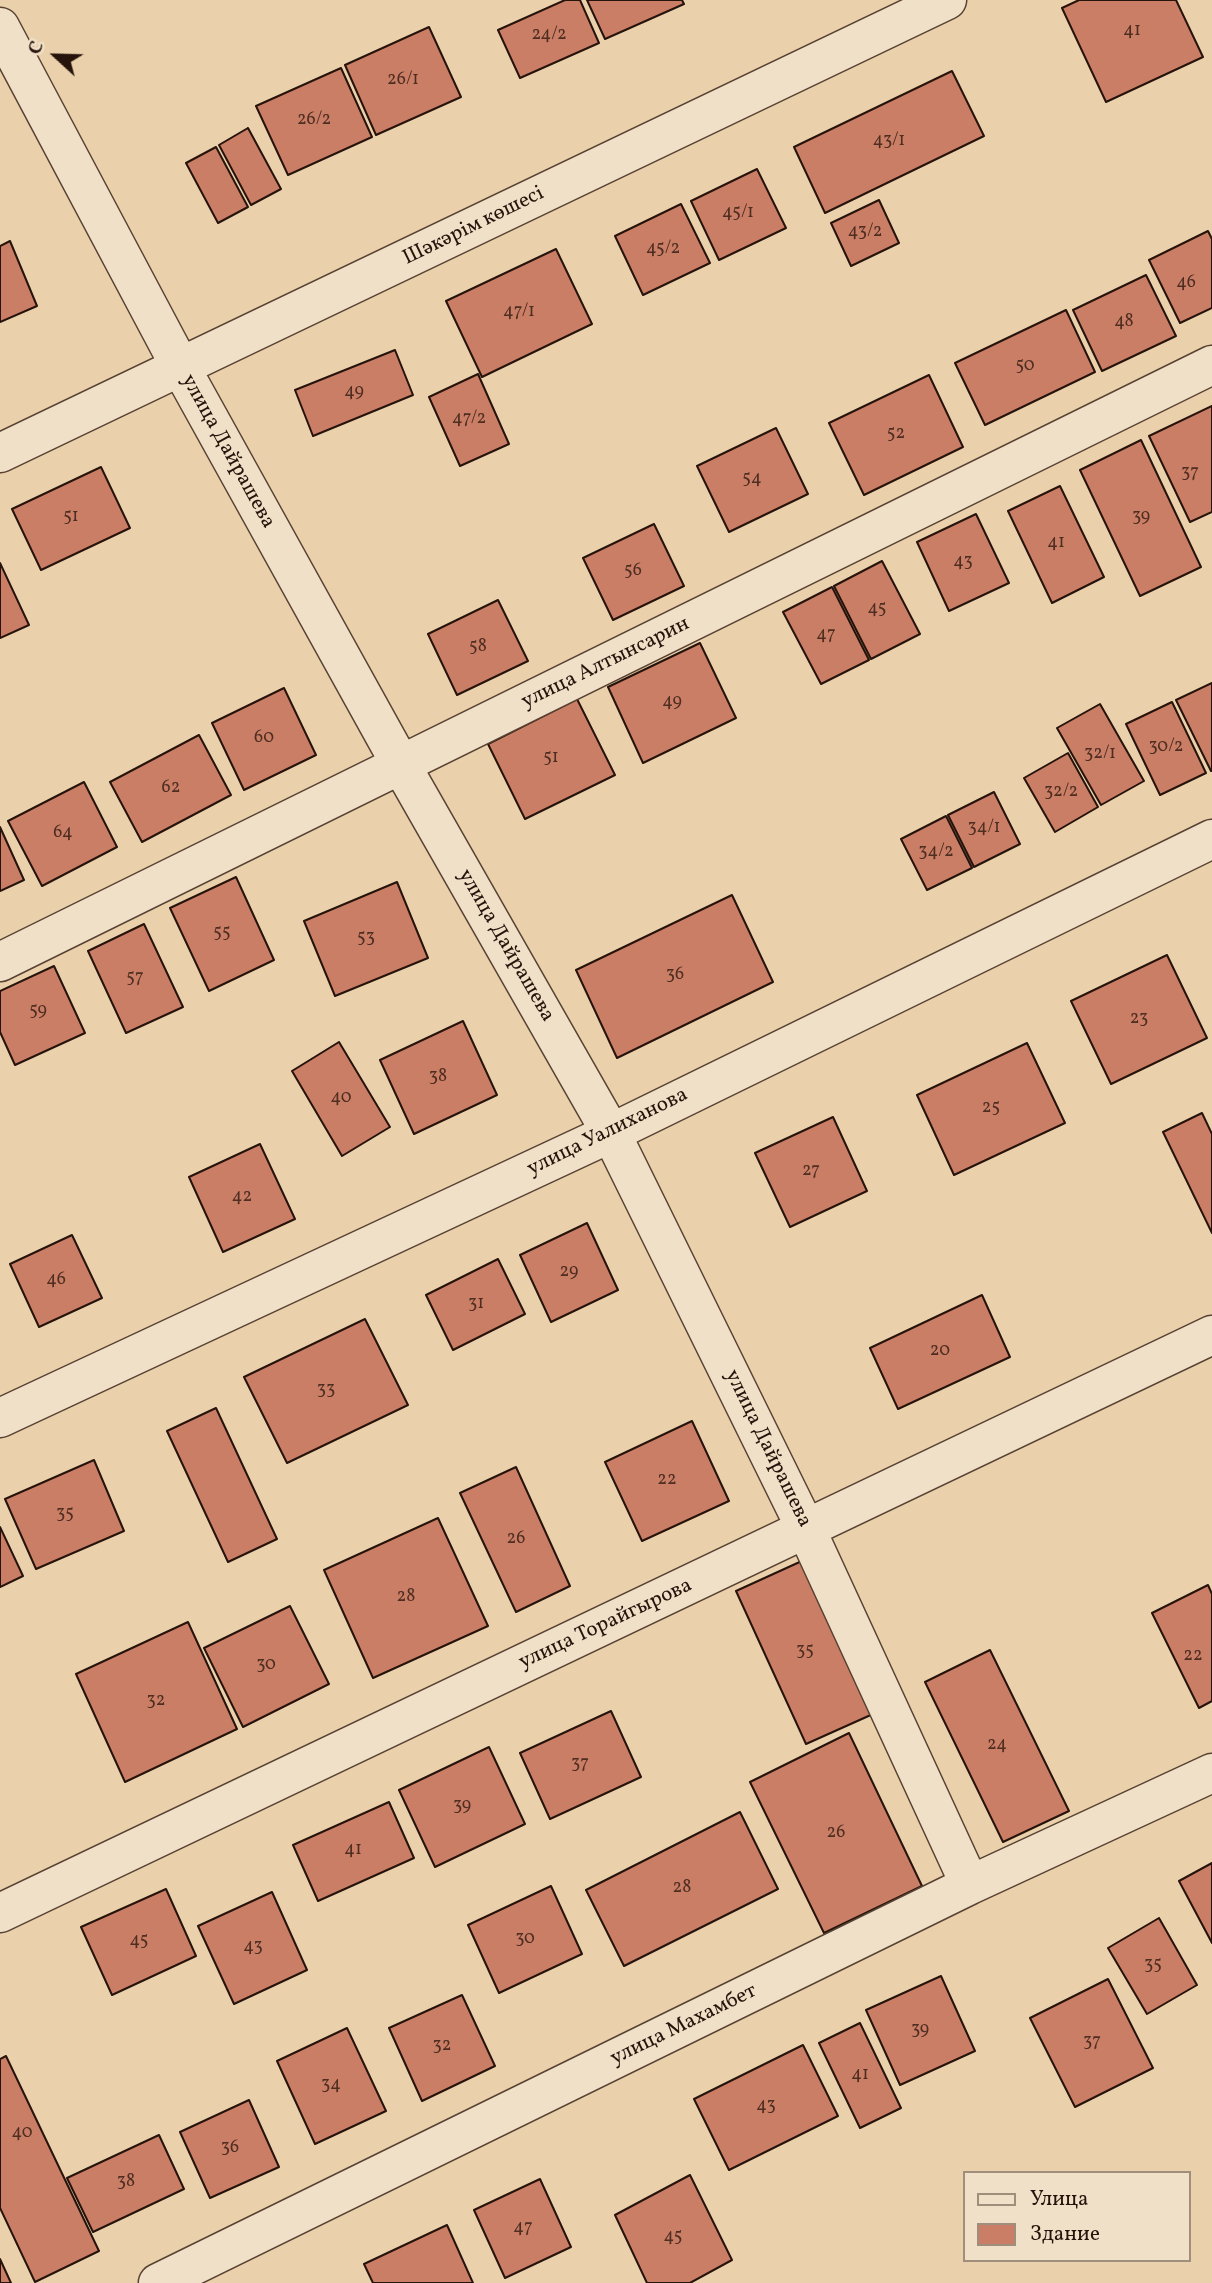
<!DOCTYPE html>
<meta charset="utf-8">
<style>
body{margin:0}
#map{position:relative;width:1212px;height:2283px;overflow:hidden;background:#ead0ab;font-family:Vollkorn,serif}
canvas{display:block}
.legend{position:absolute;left:963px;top:2171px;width:228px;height:91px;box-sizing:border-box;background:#f1e0c8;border:2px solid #a08e7c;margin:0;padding:9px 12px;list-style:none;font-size:21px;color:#26130b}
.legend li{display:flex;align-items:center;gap:14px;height:35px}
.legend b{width:35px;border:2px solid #a08e7c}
.north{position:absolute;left:21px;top:21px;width:70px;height:70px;-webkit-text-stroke:5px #f1e0c8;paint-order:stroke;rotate:292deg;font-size:19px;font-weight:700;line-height:28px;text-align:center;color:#26130b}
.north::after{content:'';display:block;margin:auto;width:24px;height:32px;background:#26130b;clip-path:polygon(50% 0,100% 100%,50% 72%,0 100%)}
</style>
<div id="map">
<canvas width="1212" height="2283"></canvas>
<ul class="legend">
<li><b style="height:9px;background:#f1e0c8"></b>Улица</li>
<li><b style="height:19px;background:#cb7e66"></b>Здание</li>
</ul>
<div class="north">С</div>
</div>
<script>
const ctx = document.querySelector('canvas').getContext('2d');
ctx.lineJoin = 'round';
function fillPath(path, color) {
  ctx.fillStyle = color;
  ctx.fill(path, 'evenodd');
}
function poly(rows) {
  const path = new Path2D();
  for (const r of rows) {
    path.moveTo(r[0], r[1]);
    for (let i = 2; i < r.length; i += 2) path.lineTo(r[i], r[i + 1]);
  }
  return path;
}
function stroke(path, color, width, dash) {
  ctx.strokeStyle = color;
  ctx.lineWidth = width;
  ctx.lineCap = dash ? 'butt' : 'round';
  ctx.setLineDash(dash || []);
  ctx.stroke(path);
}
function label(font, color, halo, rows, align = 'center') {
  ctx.font = font + ' Vollkorn,serif';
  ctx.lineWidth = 5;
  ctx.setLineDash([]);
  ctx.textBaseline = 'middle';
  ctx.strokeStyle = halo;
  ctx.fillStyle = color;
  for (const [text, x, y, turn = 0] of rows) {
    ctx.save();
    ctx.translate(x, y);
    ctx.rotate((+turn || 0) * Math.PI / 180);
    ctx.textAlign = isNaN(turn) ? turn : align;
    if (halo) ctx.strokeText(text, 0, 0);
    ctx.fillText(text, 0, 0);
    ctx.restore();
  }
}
const building = poly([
 [565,0,580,0,599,43,520,78,498,30,565,0],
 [587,0,682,0,684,4,605,39,587,0],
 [1079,0,1176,0,1203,57,1106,102,1062,8,1079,0],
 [429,27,461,97,376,135,345,65,429,27],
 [341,68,372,137,288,175,256,106,341,68],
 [952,71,984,136,825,213,794,147,952,71],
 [248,128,281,189,251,205,219,145,248,128],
 [216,147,248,207,218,223,186,163,216,147],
 [757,169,786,228,719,260,691,201,757,169],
 [879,200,899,243,851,266,831,223,879,200],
 [681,204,710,263,643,295,615,236,681,204],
 [1208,231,1212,239,1212,308,1180,323,1149,260,1208,231],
 [10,241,37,306,0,322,0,246,10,241],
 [556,249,592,324,482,377,446,301,556,249],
 [1146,275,1176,336,1102,371,1073,310,1146,275],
 [1066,310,1095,372,985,425,955,363,1066,310],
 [395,350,413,395,313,436,295,390,395,350],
 [478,374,509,444,460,466,429,397,478,374],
 [929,375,963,447,864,495,829,423,929,375],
 [1212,406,1212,512,1190,522,1149,436,1212,406],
 [776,428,808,494,729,532,697,466,776,428],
 [1141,440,1201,567,1140,596,1080,470,1141,440],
 [101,467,130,528,41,570,12,509,101,467],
 [1060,486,1104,577,1052,603,1008,511,1060,486],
 [976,514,1009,583,949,611,917,542,976,514],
 [654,524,684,586,613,620,583,558,654,524],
 [882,561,920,634,871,659,834,586,882,561],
 [0,563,29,625,0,638,0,563],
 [832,587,869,660,821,684,783,612,832,587],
 [498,600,528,661,457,695,428,634,498,600],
 [700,643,736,718,643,763,608,687,700,643],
 [1212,683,1212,771,1211,771,1176,700,1212,683],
 [284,688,316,755,244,790,212,723,284,688],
 [577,699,615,775,525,819,488,744,577,699],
 [1172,702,1206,773,1160,795,1126,724,1172,702],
 [1100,704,1144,781,1101,805,1057,728,1100,704],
 [199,735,231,795,142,842,110,782,199,735],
 [1068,753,1098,807,1055,832,1024,778,1068,753],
 [84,782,117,847,42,886,8,821,84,782],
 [994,792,1020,844,974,867,948,815,994,792],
 [946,816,972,868,927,890,901,839,946,816],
 [0,827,24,880,0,891,0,827],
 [236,877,274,960,209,991,170,908,236,877],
 [397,882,428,958,335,996,304,921,397,882],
 [732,895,773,982,617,1058,576,970,732,895],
 [144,924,183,1007,126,1033,88,951,144,924],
 [1167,955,1207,1038,1111,1084,1071,1001,1167,955],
 [54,966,85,1033,15,1065,0,1032,0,991,54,966],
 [463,1021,497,1095,414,1134,380,1060,463,1021],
 [339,1042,390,1127,342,1156,292,1071,339,1042],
 [1027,1043,1065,1123,954,1175,917,1095,1027,1043],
 [1202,1113,1212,1134,1212,1233,1163,1132,1202,1113],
 [833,1117,867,1191,790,1227,755,1153,833,1117],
 [260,1144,295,1219,223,1252,189,1177,260,1144],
 [587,1223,618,1290,551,1322,520,1255,587,1223],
 [72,1235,102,1298,39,1327,10,1264,72,1235],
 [498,1259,525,1314,453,1350,426,1295,498,1259],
 [982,1295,1010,1357,898,1409,870,1348,982,1295],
 [365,1319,408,1405,287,1463,244,1377,365,1319],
 [216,1408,277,1539,228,1562,167,1431,216,1408],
 [692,1421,729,1501,642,1541,605,1462,692,1421],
 [94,1460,124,1531,36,1569,5,1499,94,1460],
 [516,1467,570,1586,516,1612,460,1493,516,1467],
 [438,1518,488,1626,373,1678,324,1570,438,1518],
 [0,1527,23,1576,0,1587,0,1527],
 [804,1560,873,1714,806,1744,736,1591,804,1560],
 [1208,1585,1212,1594,1212,1701,1199,1708,1152,1613,1208,1585],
 [290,1606,329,1684,243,1727,204,1648,290,1606],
 [188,1622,237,1729,125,1782,76,1674,188,1622],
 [990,1650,1069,1811,1003,1842,925,1682,990,1650],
 [611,1711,641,1777,550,1819,520,1753,611,1711],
 [849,1733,922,1886,824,1933,750,1782,849,1733],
 [489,1747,525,1824,435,1867,399,1790,489,1747],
 [389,1802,414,1858,318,1901,293,1845,389,1802],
 [740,1812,778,1889,624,1966,586,1890,740,1812],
 [1212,1863,1212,1943,1179,1881,1212,1863],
 [551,1886,582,1954,499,1993,468,1925,551,1886],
 [166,1889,196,1956,112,1995,81,1927,166,1889],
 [272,1892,307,1970,234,2004,198,1926,272,1892],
 [1159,1918,1197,1985,1147,2014,1108,1948,1159,1918],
 [941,1976,975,2051,900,2085,866,2010,941,1976],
 [1108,1979,1153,2068,1075,2107,1030,2018,1108,1979],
 [462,1995,495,2066,422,2101,389,2028,462,1995],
 [860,2023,901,2108,860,2128,819,2043,860,2023],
 [347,2028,386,2111,315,2144,277,2061,347,2028],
 [803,2045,838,2116,729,2170,694,2099,803,2045],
 [6,2056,99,2251,35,2282,0,2208,0,2059,6,2056],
 [249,2100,279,2167,210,2198,180,2132,249,2100],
 [159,2135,184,2189,93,2232,67,2178,159,2135],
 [690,2175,732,2260,690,2283,647,2283,615,2215,690,2175],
 [540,2179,571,2247,505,2278,474,2210,540,2179],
 [447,2225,473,2283,373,2283,364,2264,447,2225],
 [0,2259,11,2283,0,2283,0,2259]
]);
fillPath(building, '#cb7e66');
stroke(building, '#26130b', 2);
const street = poly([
 [0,27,181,368,401,765,611,1133,806,1529,970,1885],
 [0,453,947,0],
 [0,962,1212,365],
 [0,1418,611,1133,1212,839],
 [0,1913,1212,1335],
 [158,2283,970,1885,1212,1773]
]);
stroke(street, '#574233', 41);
stroke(street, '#f1e0c8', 38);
label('18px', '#4f2e22', null, [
 ["41",1132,32],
 ["24/2",549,36],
 ["26/1",403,81],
 ["26/2",314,121],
 ["43/1",889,142],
 ["45/1",738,214],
 ["43/2",865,233],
 ["45/2",663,250],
 ["46",1186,284],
 ["47/1",519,313],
 ["48",1124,323],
 ["50",1025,367],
 ["49",354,393],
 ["47/2",469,420],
 ["52",896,435],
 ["37",1190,474],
 ["54",752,480],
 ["51",71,518],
 ["39",1141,518],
 ["41",1056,544],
 ["43",963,563],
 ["56",633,572],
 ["45",877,610],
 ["47",826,636],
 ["58",478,648],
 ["49",672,703],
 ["60",264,739],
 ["30/2",1166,748],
 ["32/1",1100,755],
 ["51",551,759],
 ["62",171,789],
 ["32/2",1061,793],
 ["34/1",984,829],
 ["64",63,834],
 ["34/2",936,853],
 ["55",222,934],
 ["53",366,939],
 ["36",675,976],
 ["57",135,979],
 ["59",38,1012],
 ["23",1139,1020],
 ["38",438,1078],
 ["40",341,1099],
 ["25",991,1109],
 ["27",811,1172],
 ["42",242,1198],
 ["29",569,1273],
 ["46",56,1281],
 ["31",476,1305],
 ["20",940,1352],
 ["33",326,1391],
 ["22",667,1481],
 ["35",65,1515],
 ["26",516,1540],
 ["28",406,1598],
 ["35",805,1652],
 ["22",1193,1657],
 ["30",266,1666],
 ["32",156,1702],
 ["24",997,1746],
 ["37",580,1765],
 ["39",462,1807],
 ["26",836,1834],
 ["41",353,1851],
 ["28",682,1889],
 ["30",525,1940],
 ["45",139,1942],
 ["43",253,1948],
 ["35",1153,1966],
 ["39",920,2031],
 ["37",1092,2043],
 ["32",442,2047],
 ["41",860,2076],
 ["34",331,2086],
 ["43",766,2107],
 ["40",22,2134],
 ["36",230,2149],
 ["38",126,2183],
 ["47",523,2229],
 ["45",673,2238]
]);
label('21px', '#26130b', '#f1e0c8', [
 ["Шәкәрім көшесі",474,227,-26],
 ["улица Дайрашева",227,452,61],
 ["улица Алтынсарин",606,664,-26],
 ["улица Дайрашева",505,946,60],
 ["улица Уалиханова",608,1133,-26],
 ["улица Дайрашева",767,1449,64],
 ["улица Торайгырова",606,1625,-25],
 ["улица Махамбет",684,2026,-26]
]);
</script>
